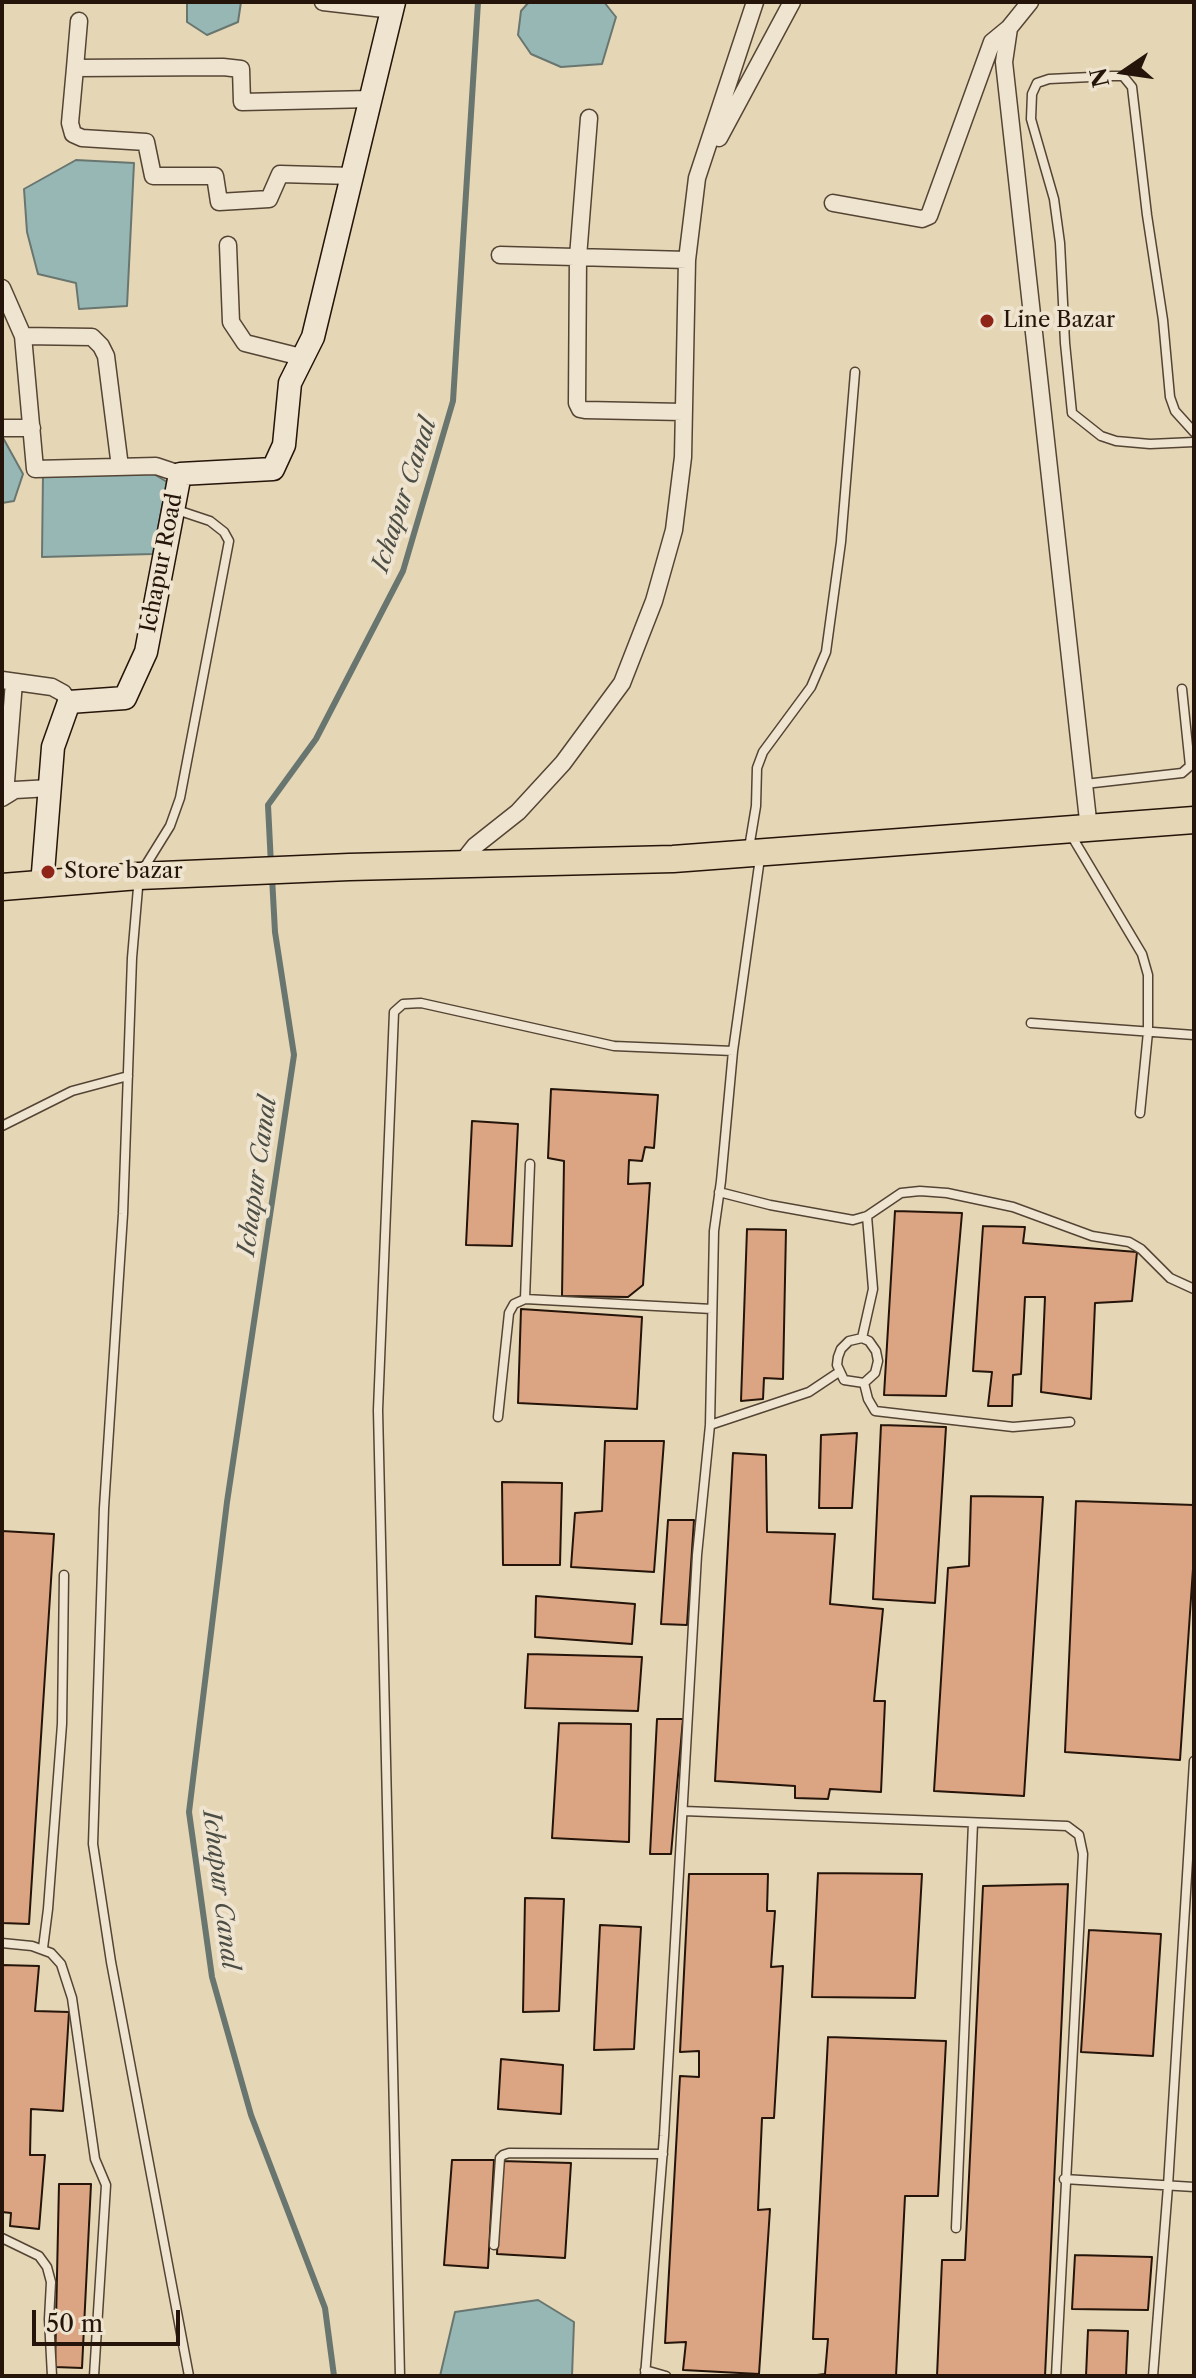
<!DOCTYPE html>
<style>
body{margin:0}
#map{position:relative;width:1196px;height:2378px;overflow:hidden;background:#e5d6b6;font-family:"Libre Caslon Text",serif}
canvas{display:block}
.frame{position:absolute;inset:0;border:4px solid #241409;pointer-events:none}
.north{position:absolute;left:1084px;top:32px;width:80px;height:80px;-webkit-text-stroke:6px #eee4d0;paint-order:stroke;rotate:257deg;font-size:22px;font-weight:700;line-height:32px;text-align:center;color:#241409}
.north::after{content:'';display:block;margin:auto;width:28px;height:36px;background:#241409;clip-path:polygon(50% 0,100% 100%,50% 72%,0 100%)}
.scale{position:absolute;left:32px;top:2310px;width:148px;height:36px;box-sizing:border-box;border:4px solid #241409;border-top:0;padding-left:10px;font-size:24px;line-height:28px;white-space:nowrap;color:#241409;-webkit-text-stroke:6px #eee4d0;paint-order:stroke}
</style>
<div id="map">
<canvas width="1196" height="2378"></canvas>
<div class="frame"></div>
<div class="north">N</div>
<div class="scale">50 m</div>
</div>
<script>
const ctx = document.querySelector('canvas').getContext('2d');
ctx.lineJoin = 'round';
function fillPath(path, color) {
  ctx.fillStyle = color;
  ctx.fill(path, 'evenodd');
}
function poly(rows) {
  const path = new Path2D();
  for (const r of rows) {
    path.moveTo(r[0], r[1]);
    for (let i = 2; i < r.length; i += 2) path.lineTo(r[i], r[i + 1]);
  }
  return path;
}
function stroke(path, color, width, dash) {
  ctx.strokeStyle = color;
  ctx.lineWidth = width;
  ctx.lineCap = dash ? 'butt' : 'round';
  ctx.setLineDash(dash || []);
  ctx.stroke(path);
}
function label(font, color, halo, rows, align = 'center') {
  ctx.font = font + ' "Libre Caslon Text",serif';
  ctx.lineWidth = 8;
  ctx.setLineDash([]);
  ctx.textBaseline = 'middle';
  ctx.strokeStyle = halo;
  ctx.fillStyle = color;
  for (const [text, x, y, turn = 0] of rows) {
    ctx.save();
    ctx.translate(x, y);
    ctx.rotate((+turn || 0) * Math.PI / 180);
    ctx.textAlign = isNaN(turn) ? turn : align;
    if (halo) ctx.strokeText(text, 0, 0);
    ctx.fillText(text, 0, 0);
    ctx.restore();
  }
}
const water = poly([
 [187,2,241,2,238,22,207,35,187,22,187,2],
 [529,2,604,2,616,17,602,64,561,67,531,54,518,35,521,11,529,2],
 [76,160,134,163,127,306,79,309,76,283,38,274,27,232,24,189,76,160],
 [2,436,23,474,14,501,2,503,2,436],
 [43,473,154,474,167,482,153,554,42,557,43,473],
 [538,2300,574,2322,572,2376,440,2376,455,2312,538,2300]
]);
fillPath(water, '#97b7b5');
stroke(water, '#697670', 2);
stroke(poly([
 [271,865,268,805,316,739,403,571,453,401,478,2],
 [272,877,275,932,294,1055,227,1502,189,1812,212,1977,251,2115,325,2308,334,2376]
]), '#697670', 6);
const building = poly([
 [551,1089,658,1095,654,1148,645,1147,642,1161,629,1160,628,1184,650,1183,643,1285,628,1297,562,1296,564,1161,548,1158,551,1089],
 [472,1121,518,1124,512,1246,466,1245,472,1121],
 [895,1211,962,1213,946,1396,884,1395,895,1211],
 [983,1226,1025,1227,1023,1243,1137,1252,1132,1301,1095,1303,1091,1399,1041,1392,1045,1297,1025,1297,1021,1374,1013,1375,1012,1406,988,1406,992,1372,973,1371,983,1226],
 [747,1229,786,1230,783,1379,764,1378,763,1399,741,1401,747,1229],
 [521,1309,642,1317,637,1409,518,1403,521,1309],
 [881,1425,946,1427,935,1603,873,1599,881,1425],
 [857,1433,852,1508,819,1508,821,1435,857,1433],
 [605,1441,664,1441,654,1572,571,1567,575,1513,602,1511,605,1441],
 [733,1453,766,1455,767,1532,835,1534,830,1604,883,1609,874,1701,885,1701,881,1792,830,1789,828,1799,795,1798,795,1786,715,1781,733,1453],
 [502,1482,562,1483,560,1565,503,1565,502,1482],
 [971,1496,1043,1497,1024,1796,934,1791,948,1568,969,1566,971,1496],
 [1076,1501,1194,1505,1194,1554,1180,1760,1065,1752,1076,1501],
 [668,1520,694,1520,687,1625,661,1624,668,1520],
 [2,1531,54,1534,29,1924,2,1923,2,1531],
 [536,1596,635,1604,632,1644,535,1637,536,1596],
 [528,1654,642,1657,638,1711,525,1708,528,1654],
 [657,1719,683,1719,671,1854,650,1854,657,1719],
 [559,1723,631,1724,629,1842,552,1838,559,1723],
 [818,1873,922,1874,915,1998,812,1997,818,1873],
 [689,1874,768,1874,767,1911,775,1911,771,1967,783,1966,774,2118,762,2118,758,2210,770,2209,759,2374,683,2370,686,2342,665,2343,680,2076,699,2077,699,2051,680,2052,689,1874],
 [1068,1884,1045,2376,937,2376,942,2260,965,2260,983,1886,1068,1884],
 [525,1898,564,1899,559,2011,523,2012,525,1898],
 [600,1925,641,1927,634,2049,594,2050,600,1925],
 [1089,1930,1161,1934,1153,2056,1081,2052,1089,1930],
 [2,1965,39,1966,35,2011,69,2012,63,2111,31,2109,30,2155,45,2155,39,2229,10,2226,11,2213,2,2212,2,1965],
 [828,2037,946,2041,938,2196,905,2196,896,2376,809,2376,825,2374,828,2339,813,2339,828,2037],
 [501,2059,563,2065,561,2114,498,2109,501,2059],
 [452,2160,494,2160,488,2268,444,2265,452,2160],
 [501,2161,571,2163,565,2258,497,2254,501,2161],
 [59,2184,91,2184,82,2368,55,2367,59,2184],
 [1075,2255,1152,2257,1148,2310,1072,2309,1075,2255],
 [1088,2330,1128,2331,1126,2376,1086,2376,1088,2330]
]);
fillPath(building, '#dba482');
stroke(building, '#241409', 2);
const lane = poly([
 [1194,432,1175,411,1170,397,1163,320,1147,215,1132,87,1123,76,1112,76,1049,79,1037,83,1032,94,1031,119,1054,199,1060,243,1065,343,1072,413,1101,436,1116,441,1150,444,1194,442],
 [177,510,210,521,224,532,229,541,180,798,170,826,139,876,132,958,123,1214,104,1508,93,1844,111,1962,189,2376],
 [1085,784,1182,773,1190,766,1182,689],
 [1071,835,1142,954,1148,975,1148,1032,1140,1113],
 [749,848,756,806,757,768,763,752,811,687,826,652,841,542,855,372],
 [1031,1023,1194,1035],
 [2,1126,72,1091,128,1076],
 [719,1192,770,1205,853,1220,867,1216,901,1193,920,1191,947,1193,1013,1207,1092,1236,1129,1242,1141,1249,1170,1278,1194,1289],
 [525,1299,530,1164],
 [862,1338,869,1341,876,1351,878,1361,875,1373,864,1383,844,1380,837,1365,838,1357,841,1349,849,1341,862,1338,873,1289,867,1216],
 [864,1383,868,1399,875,1411,1013,1427,1070,1422],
 [498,1417,509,1313,514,1304,525,1299,712,1309],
 [710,1425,809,1392,839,1372],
 [684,1811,1067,1826,1079,1835,1083,1854,1056,2376],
 [2,1943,32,1946,51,1953,61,1964,72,1998,95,2159,106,2185,94,2376],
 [43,1948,48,1909,62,1724,64,1575],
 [1064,2179,1194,2187],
 [956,2228,973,1823],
 [2,2238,39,2256,47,2267,51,2282,49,2319,52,2376],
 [494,2245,500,2158,503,2155,509,2153,663,2154],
 [645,2370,666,2376],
 [400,2376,378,1410,394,1012,403,1004,421,1003,614,1046,733,1051],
 [645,2376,664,2136,697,1555,710,1425,714,1231,721,1181,733,1051,760,858],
 [1153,2376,1168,2186,1194,1761]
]);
const street = poly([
 [323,2,393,10],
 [1030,2,1009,28,1004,62,1089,829],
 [79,21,75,68,223,67,241,69,242,102,371,99],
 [75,68,70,123,73,134,82,138,146,142,153,176,215,176,219,202,269,199,280,174,352,176],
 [589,118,578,257,577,403,580,409,585,410,683,412],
 [719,138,792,2],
 [833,203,922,219,929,216,992,42,1009,28],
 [228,245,231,322,245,343,301,357],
 [500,255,687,260],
 [2,288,23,336,35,469,156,466,180,474],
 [23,336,92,337,101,346,106,356,120,467],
 [2,428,32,428],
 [2,680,52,687,63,693,69,702],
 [5,794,14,682],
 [2,798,15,790,50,788],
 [460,865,475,846,518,812,563,763,622,683,654,601,674,530,683,457,687,260,697,178,755,2]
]);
const secondary = poly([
 [42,885,53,747,69,702,125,698,146,652,180,474,273,469,284,445,290,383,313,337,394,2]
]);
const primary = poly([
 [2,887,139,876,349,867,673,859,1194,820]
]);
stroke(lane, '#544434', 11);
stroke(street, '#544434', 19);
stroke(secondary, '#241409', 25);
stroke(primary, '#241409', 29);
stroke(lane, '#eee4d0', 8);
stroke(street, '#eee4d0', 16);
stroke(secondary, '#eee4d0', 22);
stroke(primary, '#e5d6b6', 26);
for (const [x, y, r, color] of [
 [987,321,8,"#8f2418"],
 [48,872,8,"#8f2418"]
]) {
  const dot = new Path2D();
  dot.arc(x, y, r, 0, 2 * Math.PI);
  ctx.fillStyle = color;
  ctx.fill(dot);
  stroke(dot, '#eee4d0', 3);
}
label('22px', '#241409', '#eee4d0', [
 ["Line Bazar",1003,321],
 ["Store bazar",64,872]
], 'left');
label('22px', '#241409', '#eee4d0', [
 ["Ichapur Road",162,563,-79]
]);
label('italic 24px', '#4c4d45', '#eee4d0', [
 ["Ichapur Canal",405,495,-72],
 ["Ichapur Canal",258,1176,-82],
 ["Ichapur Canal",220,1890,83]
]);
</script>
